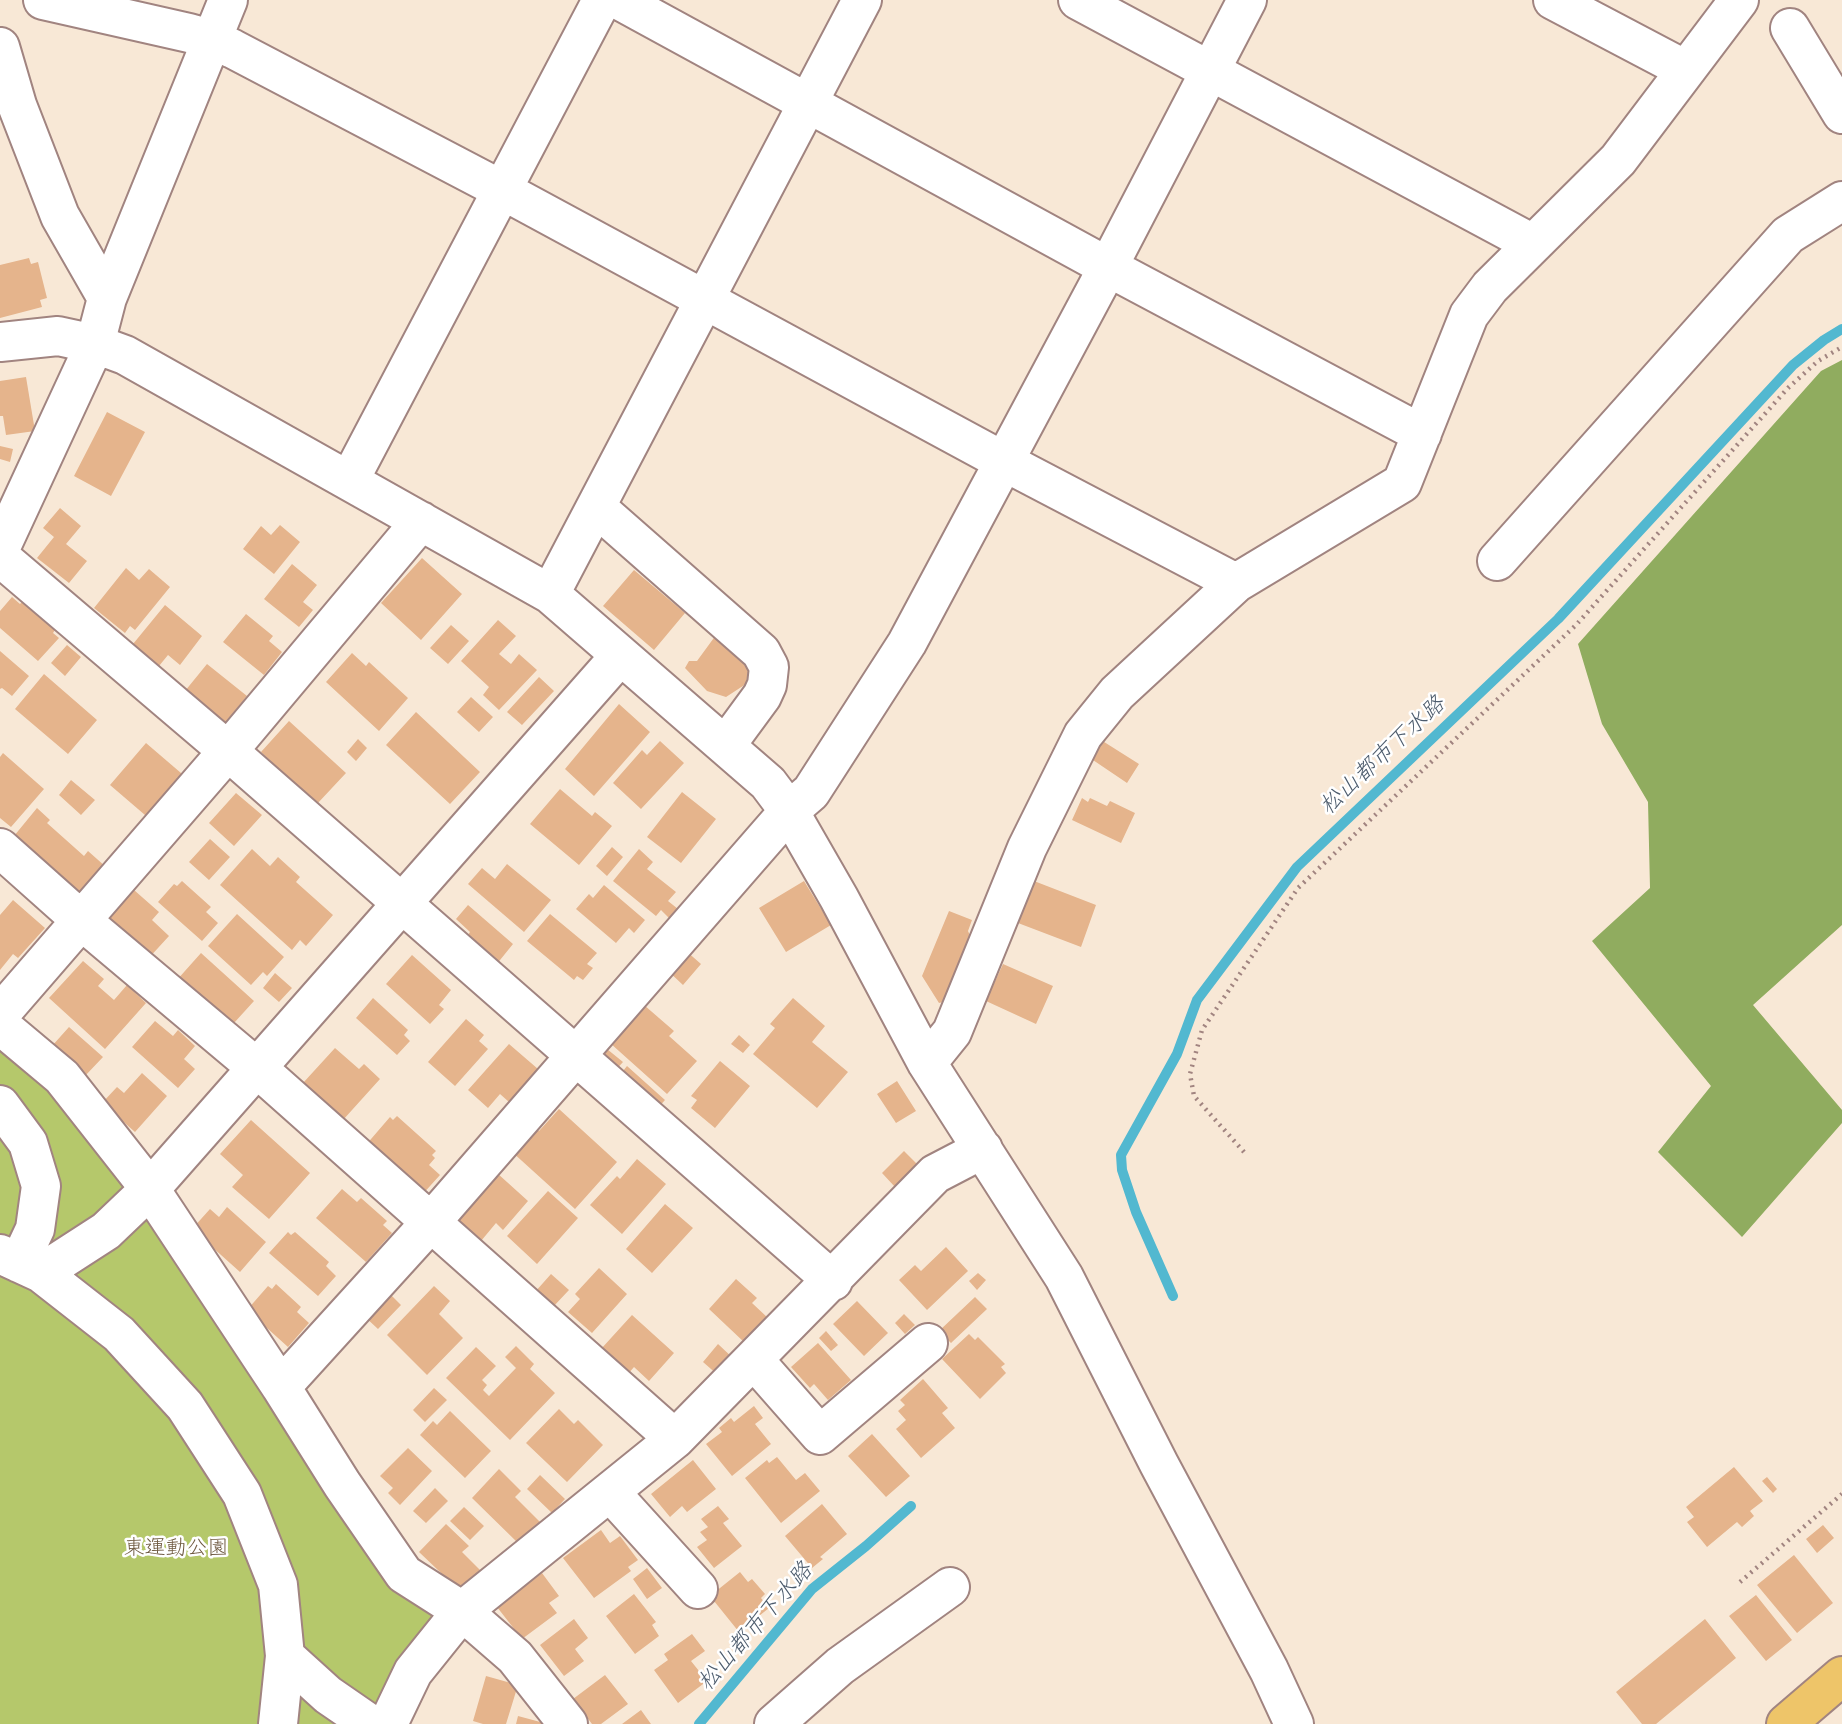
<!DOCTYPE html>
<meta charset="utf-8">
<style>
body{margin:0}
canvas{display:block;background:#f8e8d6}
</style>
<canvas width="1842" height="1724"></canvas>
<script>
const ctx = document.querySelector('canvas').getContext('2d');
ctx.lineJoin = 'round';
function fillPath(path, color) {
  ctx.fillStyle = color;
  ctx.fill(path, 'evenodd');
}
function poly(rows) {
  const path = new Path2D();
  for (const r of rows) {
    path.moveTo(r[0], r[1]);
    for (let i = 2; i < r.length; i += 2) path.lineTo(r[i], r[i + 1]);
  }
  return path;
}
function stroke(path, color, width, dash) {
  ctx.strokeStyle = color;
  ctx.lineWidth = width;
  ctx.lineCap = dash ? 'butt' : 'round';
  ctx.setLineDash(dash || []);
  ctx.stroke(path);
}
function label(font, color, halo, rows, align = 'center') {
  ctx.font = font + ' Itim,"Klee One",sans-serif';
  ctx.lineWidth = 5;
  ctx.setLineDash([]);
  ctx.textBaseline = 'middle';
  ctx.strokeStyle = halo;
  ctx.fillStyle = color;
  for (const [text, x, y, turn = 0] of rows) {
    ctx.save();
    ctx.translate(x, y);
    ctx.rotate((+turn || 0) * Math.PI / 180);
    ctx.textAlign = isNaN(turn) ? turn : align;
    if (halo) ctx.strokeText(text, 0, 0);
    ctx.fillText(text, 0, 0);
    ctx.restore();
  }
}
fillPath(poly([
 [0,1025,62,1077,342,1484,462,1611,388,1724,0,1724]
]), '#b5c86b');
fillPath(poly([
 [1842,360,1842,925,1753,1005,1842,1110,1842,1123,1742,1237,1658,1152,1711,1086,1592,941,1650,888,1648,802,1602,724,1578,644,1821,371]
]), '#90ac5f');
stroke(poly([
 [1173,1296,1136,1212,1122,1170,1121,1155,1177,1054,1197,1000,1297,867,1558,619,1793,365,1824,340,1842,329],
 [699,1724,812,1589,866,1546,911,1506]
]), '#52b8d0', 10);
fillPath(poly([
 [29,258,31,264,38,262,47,298,40,300,42,307,0,318,0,265],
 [26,377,35,431,6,435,3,416,0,416,0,381],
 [107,412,145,432,111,496,74,476],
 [0,446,13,449,10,462,0,459],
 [60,508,81,526,66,544,87,561,69,583,37,558,54,537,43,528],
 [280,525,300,542,274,574,243,549,261,526,271,535],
 [422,558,462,594,421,640,381,603],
 [292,564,317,585,303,602,313,610,299,627,264,599],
 [126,568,139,580,149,569,170,587,135,630,130,626,125,633,94,608],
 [634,570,685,613,654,650,603,606],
 [12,597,20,604,24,600,56,628,53,633,59,638,38,661,0,628,0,611],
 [165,605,202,636,180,665,168,655,159,666,133,644],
 [246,614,273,636,269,641,282,652,264,675,223,642],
 [498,620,516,636,499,654,511,664,519,654,537,670,499,710,483,695,489,687,461,661],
 [451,625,469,641,448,664,430,648],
 [716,635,750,661,746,684,726,697,707,691,685,668,689,661,697,661],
 [67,645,81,657,65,676,51,663],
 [0,651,29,676,12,696,2,688,0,689],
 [352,653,366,666,369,662,408,698,379,731,326,682],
 [207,664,247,696,225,723,185,691],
 [44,674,97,720,68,754,15,709],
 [539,677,554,691,522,725,507,712],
 [471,697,493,717,479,732,457,712],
 [619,704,650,732,594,796,565,769],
 [416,712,480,772,450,804,386,745],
 [289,721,346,773,317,804,261,752],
 [358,739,367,748,356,761,347,752],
 [1101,740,1139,764,1127,783,1090,758],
 [660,741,684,763,641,809,613,783,642,750,647,755],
 [146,743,188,779,152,821,110,785],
 [3,753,44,789,11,827,0,818,0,757],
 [71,780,95,800,81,815,59,795],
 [560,789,592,816,595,812,612,826,579,865,530,824],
 [682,792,716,819,681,863,647,837],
 [236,793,262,815,234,846,209,823],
 [1082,798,1088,802,1090,798,1107,806,1110,801,1135,813,1121,843,1072,820],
 [37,808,50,820,47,823,84,856,88,851,106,867,82,895,14,836],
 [210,839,230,857,209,880,189,862],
 [612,847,623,857,607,876,596,866],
 [252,849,270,866,278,857,300,877,296,882,333,915,306,946,300,940,292,950,220,885],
 [639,849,653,862,647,869,676,892,668,901,678,909,670,919,661,910,656,916,613,881],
 [507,864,551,900,524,932,468,884,482,868,495,879],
 [182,881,211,907,206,912,218,923,202,941,158,902,174,884,177,886],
 [804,881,831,925,786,952,759,908],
 [1034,881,1096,905,1081,947,1018,923],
 [604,885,645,920,634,933,629,928,616,943,576,909,589,894,593,898],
 [134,890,159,912,152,920,169,936,147,960,105,922],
 [13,900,45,928,18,958,13,954,0,970,0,915],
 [468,905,513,944,496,965,465,939,470,932,456,919],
 [949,911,972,920,968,931,972,940,952,1000,939,1003,922,976],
 [237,914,284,957,267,976,263,972,251,985,208,946],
 [550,914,597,953,587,964,593,968,583,980,577,976,574,980,527,941],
 [685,950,701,964,683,985,667,970],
 [201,953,254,1001,234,1023,226,1015,221,1021,176,981],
 [412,955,451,990,439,1005,444,1009,430,1024,386,984],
 [83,961,104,979,98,986,114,1000,127,985,146,1003,105,1049,49,998],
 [1003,964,1053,986,1036,1024,986,1001],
 [275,973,292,988,279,1002,263,988],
 [373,998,408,1030,404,1035,410,1041,397,1055,356,1018],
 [793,998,825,1026,812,1042,848,1072,817,1108,753,1054,775,1028,770,1024],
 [644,1005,674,1031,669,1036,697,1061,667,1094,610,1043],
 [466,1019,484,1035,479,1041,488,1049,455,1086,428,1062],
 [155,1021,173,1036,178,1030,195,1046,184,1059,195,1069,178,1088,132,1047],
 [69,1027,103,1057,85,1076,52,1046],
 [739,1035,750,1045,743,1053,731,1044],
 [509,1044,538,1069,509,1102,500,1094,488,1108,468,1090],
 [335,1048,359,1069,364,1064,380,1079,343,1120,303,1083],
 [607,1049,623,1062,613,1073,598,1059],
 [720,1061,750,1086,715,1128,691,1108,697,1100,691,1096],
 [627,1066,665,1100,656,1110,619,1076],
 [142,1073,167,1096,135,1132,102,1103,117,1087,124,1093],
 [897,1081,916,1111,896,1123,877,1094],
 [559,1109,617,1162,575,1209,511,1151,534,1126,539,1131],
 [397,1116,436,1151,432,1155,435,1158,429,1165,440,1175,421,1196,365,1146,390,1117,393,1120],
 [251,1120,310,1173,269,1219,232,1187,243,1175,220,1154],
 [904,1151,918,1165,895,1187,882,1173],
 [637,1159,666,1184,622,1234,590,1205,617,1176,620,1179],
 [497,1173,528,1201,503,1230,496,1223,481,1241,457,1218],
 [342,1189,357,1202,361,1198,387,1221,383,1225,392,1233,366,1262,316,1218],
 [548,1191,578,1218,537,1264,507,1236],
 [665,1204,693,1228,652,1273,626,1249],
 [227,1207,266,1242,240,1272,192,1229,210,1209,219,1217],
 [288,1232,291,1235,295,1232,329,1262,326,1266,336,1276,318,1296,269,1253],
 [946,1247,968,1271,927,1310,899,1280,915,1265,921,1271],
 [599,1268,627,1294,592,1333,568,1312,580,1299,575,1294],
 [978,1273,986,1280,977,1290,969,1281],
 [551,1274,569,1290,553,1307,535,1292],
 [736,1279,757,1298,752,1303,768,1318,745,1343,709,1309],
 [276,1284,301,1307,297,1312,309,1323,288,1347,247,1310,268,1286,272,1289],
 [434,1286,450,1301,439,1314,463,1338,427,1375,387,1335],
 [388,1292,401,1305,378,1329,364,1316],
 [975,1297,987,1309,951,1343,939,1331],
 [857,1301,888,1333,864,1356,833,1324],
 [904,1314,915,1325,905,1334,895,1323],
 [632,1315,674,1353,649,1381,634,1367,628,1374,601,1349],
 [826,1331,838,1345,831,1351,819,1338],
 [969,1334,975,1340,978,1337,1005,1364,1001,1367,1006,1373,980,1399,942,1359],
 [818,1343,851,1380,828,1400,814,1384,810,1388,791,1367],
 [718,1344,734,1359,719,1376,703,1362],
 [516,1346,534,1364,530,1369,555,1393,510,1440,446,1378,476,1347,496,1366,482,1380,487,1385,483,1390,489,1396,516,1368,505,1357],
 [923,1379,948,1408,942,1413,955,1428,921,1458,896,1429,906,1420,898,1411,905,1405,900,1400],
 [434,1388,447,1400,425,1422,413,1410],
 [754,1406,763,1418,755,1424,771,1444,732,1476,706,1444,722,1432,719,1428,731,1418,734,1422],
 [559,1409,574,1424,578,1420,603,1445,567,1482,526,1443],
 [450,1411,491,1451,465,1478,420,1435,433,1421,437,1425],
 [872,1434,910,1476,886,1497,848,1456],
 [408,1448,432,1471,400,1505,388,1493,393,1488,380,1476],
 [777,1457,796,1480,805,1473,820,1491,781,1523,745,1478,767,1460,769,1463],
 [693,1460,716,1489,687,1512,682,1506,670,1517,651,1494],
 [1734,1467,1763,1501,1750,1511,1754,1516,1742,1527,1737,1522,1707,1547,1687,1522,1694,1517,1686,1507],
 [499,1469,521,1491,515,1497,540,1522,519,1544,472,1498],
 [540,1475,565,1499,552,1513,527,1489],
 [1767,1477,1777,1489,1773,1493,1762,1481],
 [435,1488,448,1501,426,1523,413,1511],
 [822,1504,847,1534,820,1557,823,1559,812,1568,785,1536],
 [718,1506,729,1519,723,1523,742,1546,714,1568,697,1547,707,1540,700,1532,708,1527,701,1519],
 [464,1507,484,1526,470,1540,450,1521],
 [446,1524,469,1546,462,1552,480,1570,460,1591,419,1552],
 [1823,1525,1834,1538,1817,1553,1806,1539],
 [601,1530,610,1543,620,1536,638,1560,628,1567,631,1571,594,1598,563,1558],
 [1794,1555,1833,1603,1797,1633,1757,1585],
 [647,1568,662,1588,647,1599,633,1579],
 [740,1572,748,1582,752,1579,765,1594,761,1598,769,1608,739,1632,710,1596],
 [542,1573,559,1596,549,1603,557,1613,522,1639,497,1607],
 [634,1594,656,1622,652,1625,659,1636,635,1654,606,1616],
 [1756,1595,1792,1640,1766,1661,1729,1616],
 [574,1619,588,1638,575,1649,584,1661,564,1676,540,1645],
 [1705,1619,1736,1658,1656,1724,1642,1724,1616,1692],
 [692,1634,705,1651,691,1661,707,1681,678,1703,654,1670,668,1660,664,1654],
 [605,1675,628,1704,601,1724,592,1724,573,1699],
 [486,1676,518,1685,506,1724,483,1724,473,1721],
 [641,1710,651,1724,622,1724],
 [518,1716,544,1723,544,1724,516,1724]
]), '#e5b48c');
const minor = poly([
 [43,0,189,33,214,40,233,49,502,190,1003,461,1236,583],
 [619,0,1108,267,1422,434],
 [1078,0,1533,244],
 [1553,0,1686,70],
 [1790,28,1842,114],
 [0,47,17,105,60,216,107,298],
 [0,342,58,336,95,344,125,355,550,594,768,783,789,811,839,898,927,1063,1064,1277,1159,1464,1269,1670,1294,1724],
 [349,481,602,0],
 [596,507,761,652,769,667,767,685,762,696,726,745],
 [0,549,95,344,107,298,228,0],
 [0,557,228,751,833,1281],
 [1497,561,1788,235,1842,201],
 [550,594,862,0],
 [0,848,82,921,257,1068,675,1439],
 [0,1014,228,751,421,521],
 [0,1025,62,1077,150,1189,281,1387,342,1484,404,1574,462,1611,515,1657,568,1724],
 [927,1063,952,1032,1027,848,1083,735,1117,693,1236,583,1402,483,1469,315,1490,287,1618,160,1739,0],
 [0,1105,28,1143,41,1186,35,1229,19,1263],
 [0,1254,41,1273,119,1334,185,1406,242,1494,278,1585,285,1656,328,1695,370,1724],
 [41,1273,106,1231,150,1189,620,656],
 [754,1360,820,1435,928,1343],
 [281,1387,431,1222,789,811,811,792,907,643,1108,267,1247,0],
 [610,1492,698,1589],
 [278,1724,285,1656],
 [388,1724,413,1672,462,1611,675,1439,935,1174,983,1149],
 [774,1724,840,1666,950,1587]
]);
const highway = poly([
 [1786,1724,1842,1676]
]);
stroke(minor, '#a18480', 42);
stroke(highway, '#a18480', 42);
stroke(poly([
 [1244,1152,1194,1096,1190,1074,1202,1030,1298,888,1576,625,1788,388,1818,361,1842,347],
 [1740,1582,1842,1494]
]), '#a18480', 4.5, [2, 5]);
stroke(minor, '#fff', 38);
stroke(highway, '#eec569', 38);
label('21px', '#6f5a41', '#fff', [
 ["東運動公園",176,1549]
]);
label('italic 23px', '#4d5c6d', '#fff', [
 ["松山都市下水路",1383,756,-43],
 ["松山都市下水路",756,1627,-49]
]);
</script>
